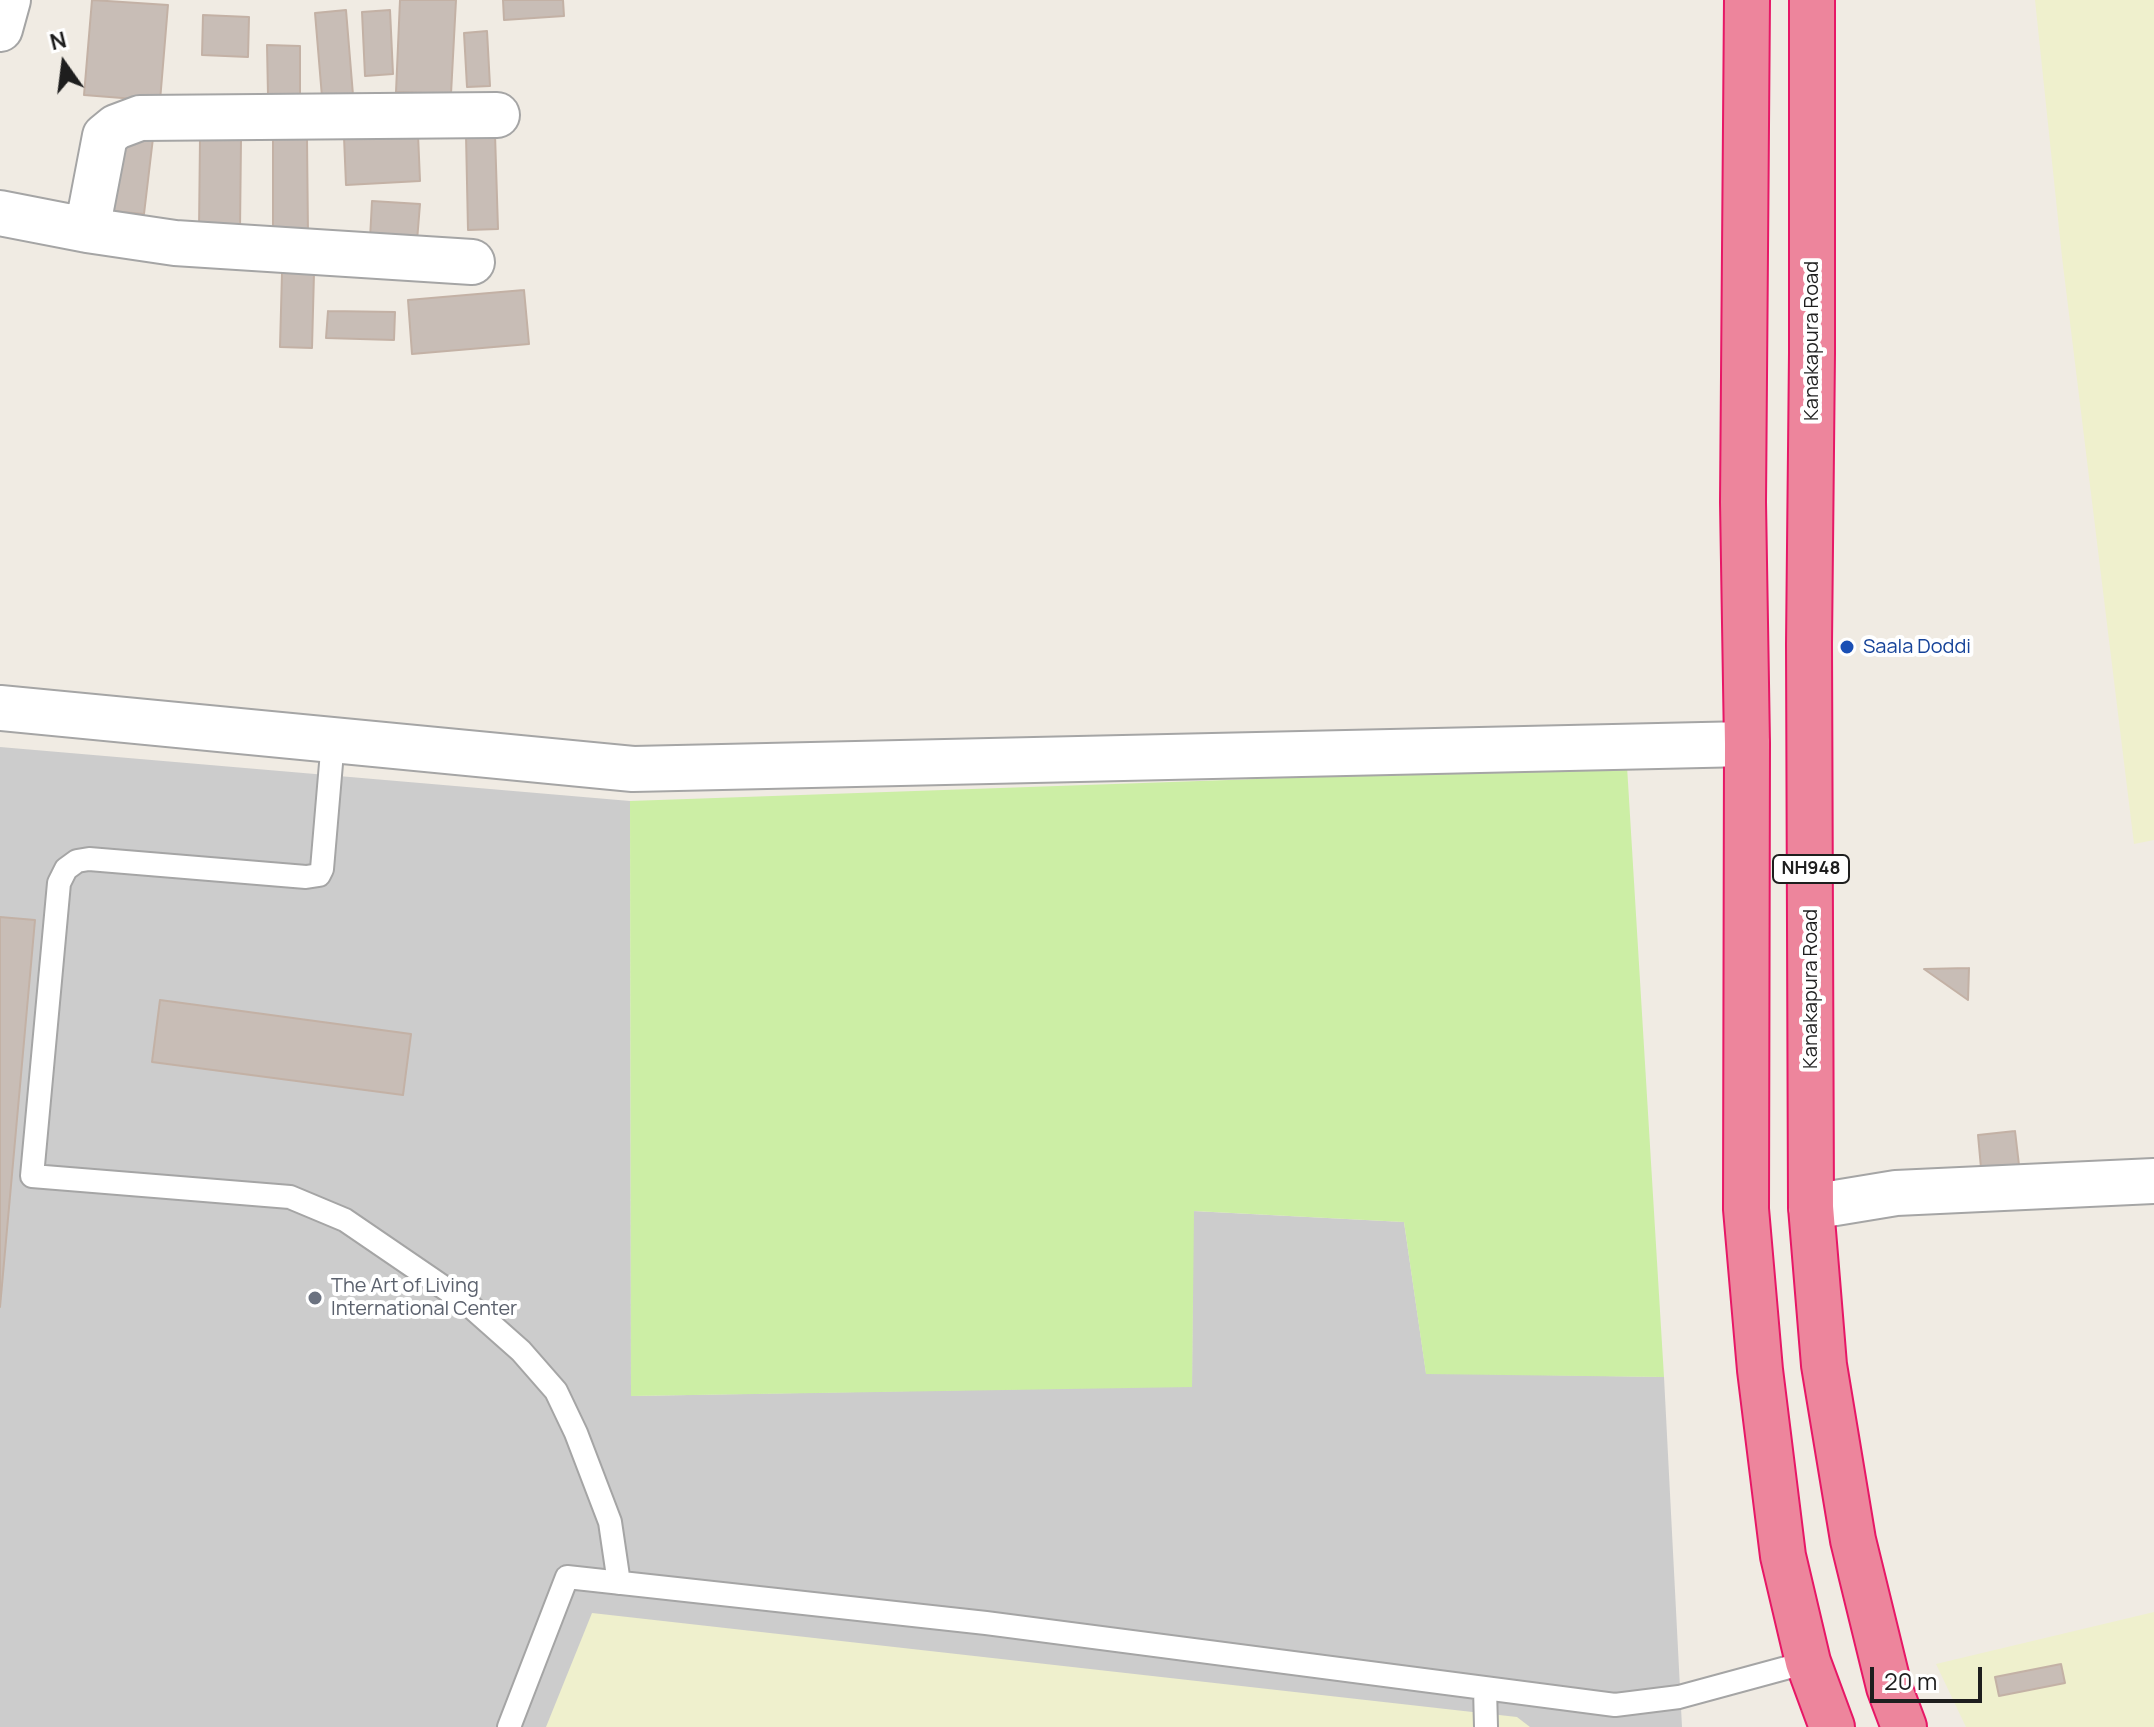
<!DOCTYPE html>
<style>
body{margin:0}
#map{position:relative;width:2154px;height:1727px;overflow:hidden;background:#f0ebe3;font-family:Manrope,sans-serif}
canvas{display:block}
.north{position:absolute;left:24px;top:24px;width:80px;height:80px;-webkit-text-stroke:6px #fff;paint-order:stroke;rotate:346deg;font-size:22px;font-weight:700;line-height:32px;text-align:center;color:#1e1e1e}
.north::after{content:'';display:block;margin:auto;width:28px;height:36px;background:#1e1e1e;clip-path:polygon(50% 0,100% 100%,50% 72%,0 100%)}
.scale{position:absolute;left:1870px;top:1667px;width:112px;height:36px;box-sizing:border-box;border:4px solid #1e1e1e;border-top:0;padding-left:10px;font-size:24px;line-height:28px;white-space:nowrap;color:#1e1e1e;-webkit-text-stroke:6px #fff;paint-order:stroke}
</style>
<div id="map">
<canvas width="2154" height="1727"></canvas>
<div class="north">N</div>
<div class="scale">20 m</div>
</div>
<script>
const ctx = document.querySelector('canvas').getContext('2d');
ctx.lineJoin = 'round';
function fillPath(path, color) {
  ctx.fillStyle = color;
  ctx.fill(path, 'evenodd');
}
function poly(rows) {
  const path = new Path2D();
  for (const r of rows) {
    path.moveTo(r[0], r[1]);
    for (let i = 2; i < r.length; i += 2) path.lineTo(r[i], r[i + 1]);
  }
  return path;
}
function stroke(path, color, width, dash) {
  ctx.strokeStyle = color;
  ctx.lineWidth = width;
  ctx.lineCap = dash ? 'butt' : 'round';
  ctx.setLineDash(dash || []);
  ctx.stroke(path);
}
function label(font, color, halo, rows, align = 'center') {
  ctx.font = font + ' Manrope,sans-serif';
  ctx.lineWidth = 8;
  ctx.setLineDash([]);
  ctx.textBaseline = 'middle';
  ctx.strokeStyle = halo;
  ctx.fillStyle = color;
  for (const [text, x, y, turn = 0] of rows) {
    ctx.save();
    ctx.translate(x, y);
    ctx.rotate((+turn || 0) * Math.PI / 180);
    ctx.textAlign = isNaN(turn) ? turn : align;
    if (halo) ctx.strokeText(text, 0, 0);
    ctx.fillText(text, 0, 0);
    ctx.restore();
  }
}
fillPath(poly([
 [0,747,630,801,631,1396,1192,1386,1193,1211,1404,1222,1426,1373,1664,1377,1682,1727,0,1727]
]), '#ccc');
fillPath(poly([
 [2035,0,2154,0,2154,840,2134,844,2062,257],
 [2154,1612,2154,1727,1966,1727,1936,1664],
 [592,1613,1517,1717,1530,1727,546,1727]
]), '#eff0cd');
fillPath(poly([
 [1627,766,1664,1377,1426,1374,1404,1222,1194,1211,1192,1387,631,1396,630,801]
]), '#cceea5');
const building = poly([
 [92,0,168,5,160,101,84,95,92,0],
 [400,0,456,0,451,94,396,92,400,0],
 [503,0,563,0,564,16,504,20,503,0],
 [346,10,353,95,322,97,315,13,346,10],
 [390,10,393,74,365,76,362,12,390,10],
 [203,15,249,17,248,57,202,55,203,15],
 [487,31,490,86,467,87,464,33,487,31],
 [267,45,300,46,300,96,268,95,267,45],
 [120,134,153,138,144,214,112,211,120,134],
 [418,134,420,181,346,185,344,137,418,134],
 [495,134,498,229,468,230,466,135,495,134],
 [273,138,307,138,308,236,273,237,273,138],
 [200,139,241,139,240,230,199,230,200,139],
 [372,201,420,204,417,241,370,239,372,201],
 [282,273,314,273,312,348,280,347,282,273],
 [524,290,529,344,412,354,408,300,524,290],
 [328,311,395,312,394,340,326,338,328,311],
 [0,917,35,920,0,1307,0,917],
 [1969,968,1968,1000,1924,969,1969,968],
 [160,1000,411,1034,403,1095,152,1062,160,1000],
 [2015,1131,2019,1165,1981,1168,1978,1135,2015,1131],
 [2061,1664,2065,1683,1999,1696,1995,1677,2061,1664]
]);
fillPath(building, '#c8bdb6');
stroke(building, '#c3b1a5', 2);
const lane = poly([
 [333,740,322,869,319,875,306,877,89,859,77,861,66,869,59,883,32,1176,290,1197,345,1220,468,1304,521,1351,556,1391,576,1433,610,1522,619,1583],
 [1485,1688,1486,1727],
 [509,1727,567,1577,986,1623,1615,1705,1679,1697,1808,1662]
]);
const street = poly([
 [0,29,8,0],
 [0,213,87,230,175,243,472,262],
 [87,230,105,136,116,127,140,118,497,115],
 [0,708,633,769,1747,744],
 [1811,1207,1896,1193,2154,1181]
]);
const highway = poly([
 [1747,0,1743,502,1747,744,1746,1209,1760,1370,1783,1556,1808,1662,1832,1727],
 [1812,0,1812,353,1809,644,1811,1207,1824,1365,1853,1540,1889,1687,1904,1727]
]);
stroke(lane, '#a5a5a5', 26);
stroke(street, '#a5a5a5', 48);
stroke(highway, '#e71766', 48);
stroke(lane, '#fff', 22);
stroke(street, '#fff', 44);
stroke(highway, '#ed859c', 44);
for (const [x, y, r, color] of [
 [1847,647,8,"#1a4fb4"],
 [315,1298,8,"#6b7280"]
]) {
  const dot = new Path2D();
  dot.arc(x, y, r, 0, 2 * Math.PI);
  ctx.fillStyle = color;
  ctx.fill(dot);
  stroke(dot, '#fff', 3);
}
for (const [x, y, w] of [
 [1811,869,76]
]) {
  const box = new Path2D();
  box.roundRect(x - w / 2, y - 14, w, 28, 6);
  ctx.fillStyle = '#fff';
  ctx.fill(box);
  stroke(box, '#1e1e1e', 2);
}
label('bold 18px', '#1e1e1e', null, [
 ["NH948",1811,869]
]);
label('20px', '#1e1e1e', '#fff', [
 ["Kanakapura Road",1812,341,-90],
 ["Kanakapura Road",1811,989,-90]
]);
label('20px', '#164399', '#fff', [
 ["Saala Doddi",1863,647]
], 'left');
label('20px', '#5b616d', '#fff', [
 ["The Art of Living",331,1286],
 ["International Center",331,1309]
], 'left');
</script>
